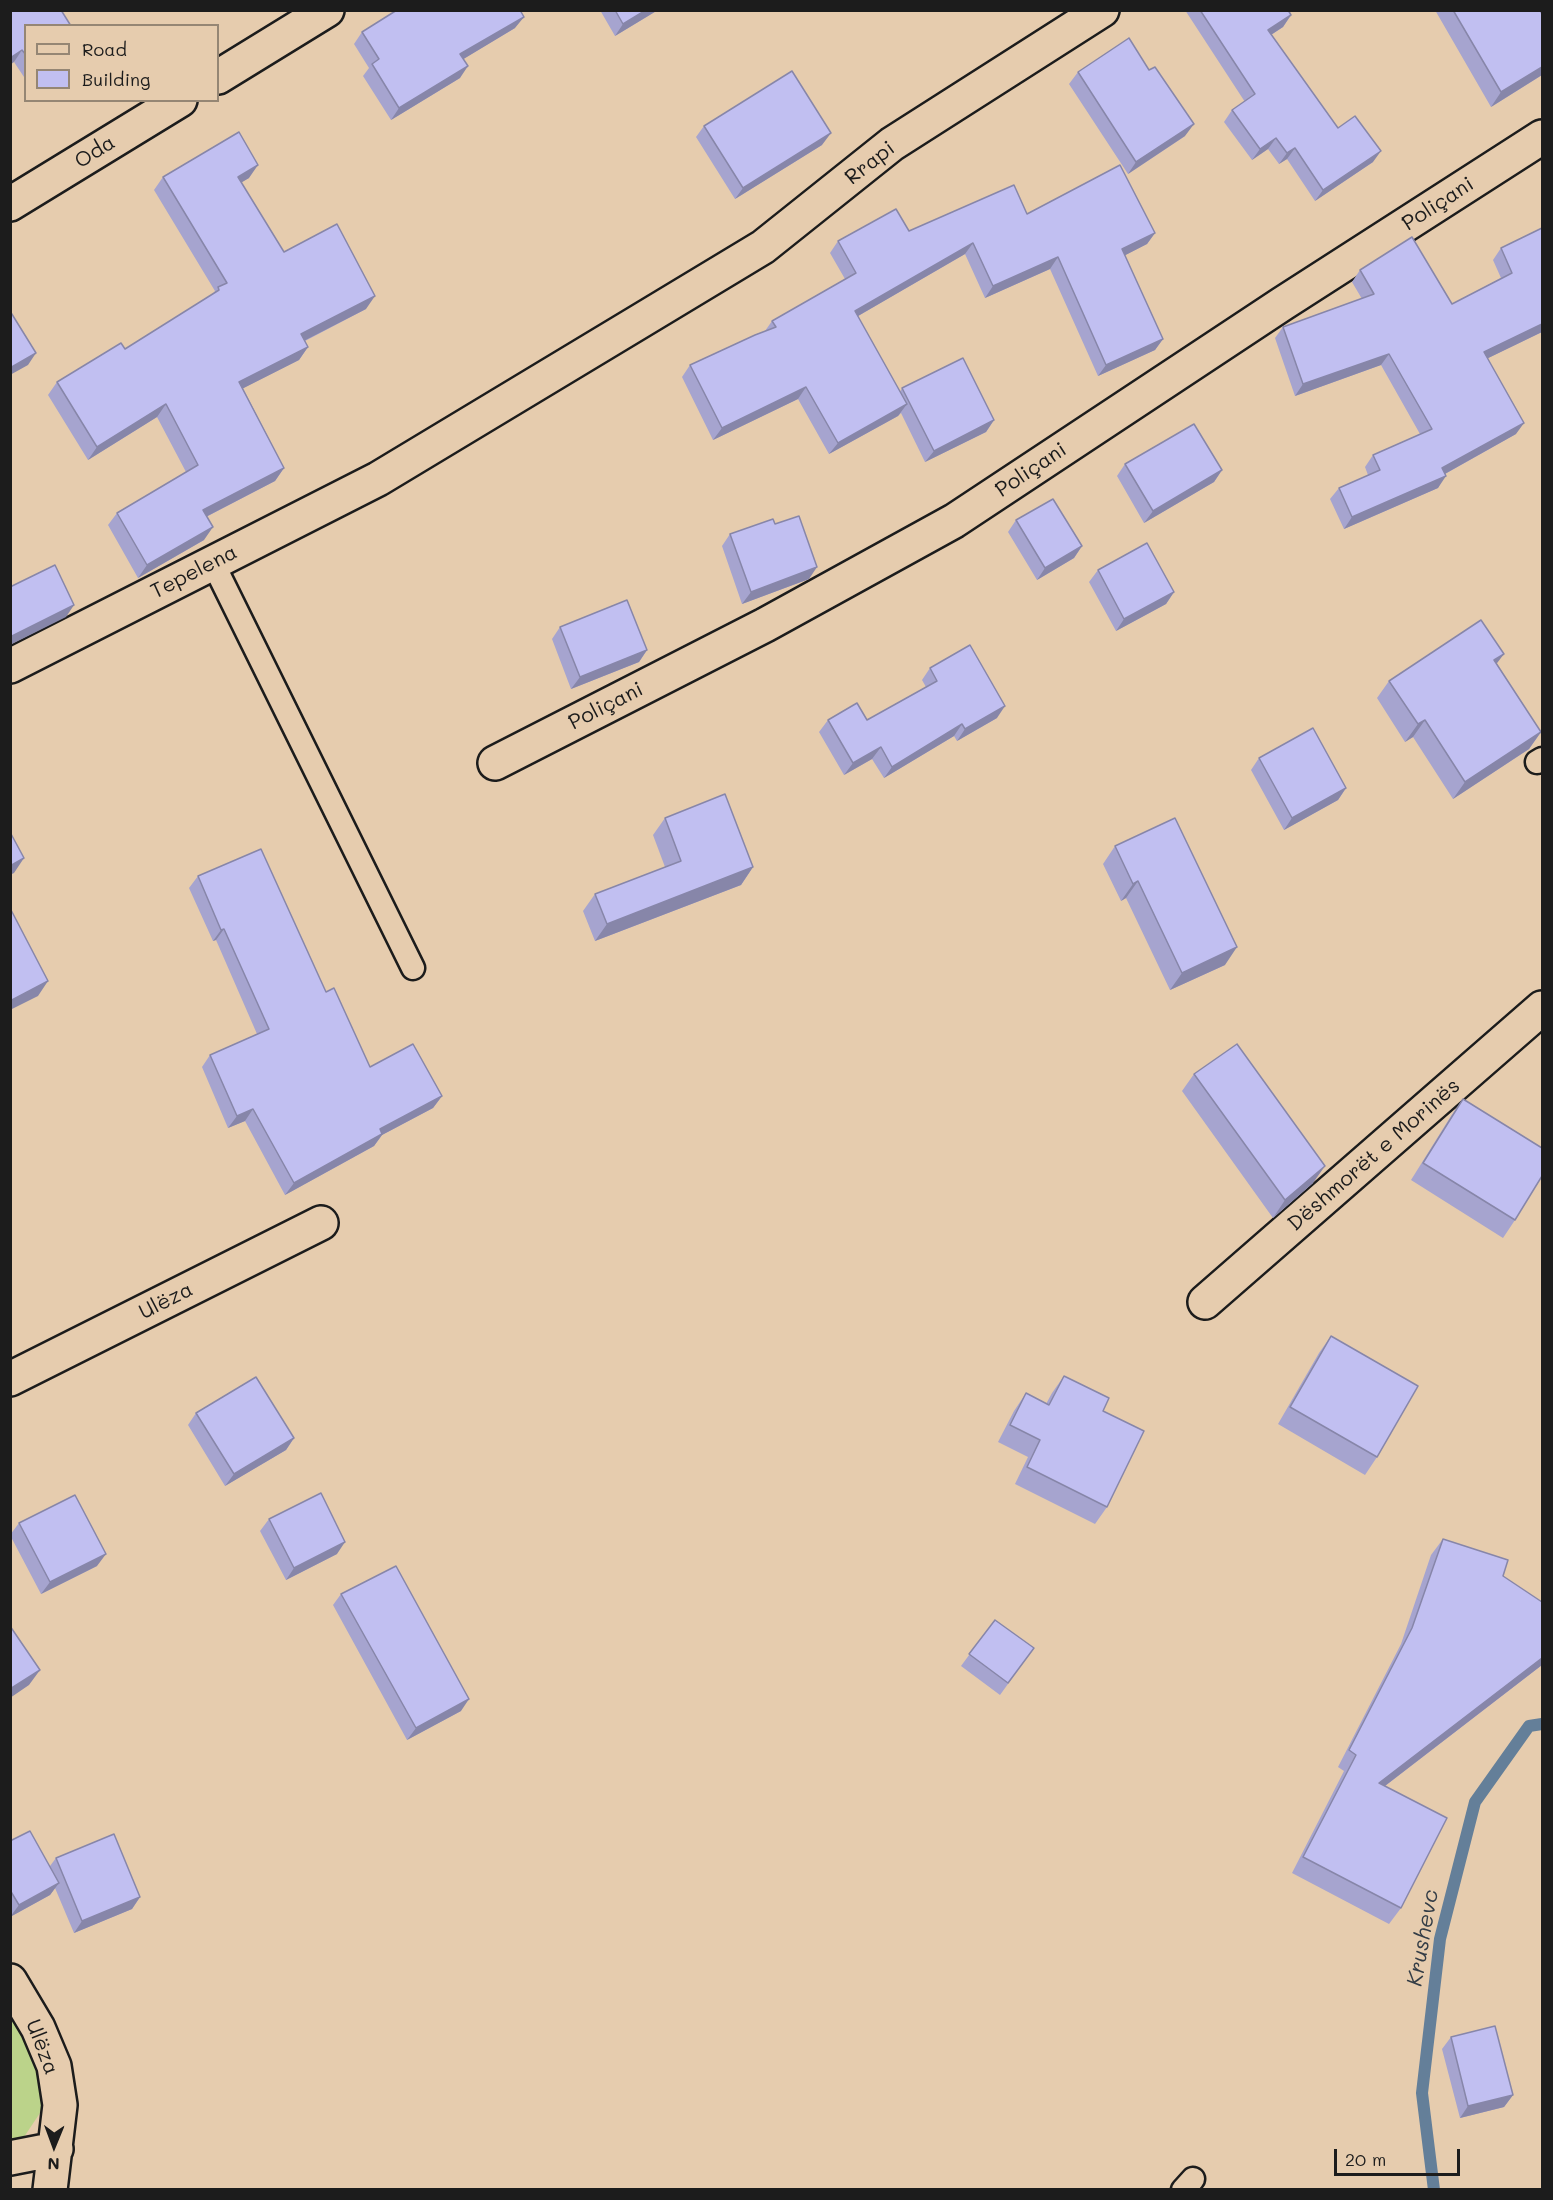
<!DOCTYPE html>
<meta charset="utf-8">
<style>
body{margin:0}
#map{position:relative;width:1553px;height:2200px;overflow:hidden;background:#e6ccae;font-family:Mali,sans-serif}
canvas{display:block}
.frame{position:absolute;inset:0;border:12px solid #1c1c1c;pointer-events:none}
.legend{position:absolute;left:24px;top:24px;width:195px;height:78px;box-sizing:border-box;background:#e6ccae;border:2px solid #958674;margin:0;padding:8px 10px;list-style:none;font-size:18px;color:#1c1c1c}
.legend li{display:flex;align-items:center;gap:12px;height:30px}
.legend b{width:30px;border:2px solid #958674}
.north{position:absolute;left:24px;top:2116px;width:60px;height:60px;-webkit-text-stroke:4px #e6ccae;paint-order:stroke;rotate:181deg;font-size:16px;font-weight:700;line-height:24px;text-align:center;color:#1c1c1c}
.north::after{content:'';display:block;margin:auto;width:21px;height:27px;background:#1c1c1c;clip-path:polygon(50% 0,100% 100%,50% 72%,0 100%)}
.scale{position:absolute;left:1334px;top:2149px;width:126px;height:27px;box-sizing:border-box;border:3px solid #1c1c1c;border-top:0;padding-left:8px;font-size:18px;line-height:21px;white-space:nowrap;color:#1c1c1c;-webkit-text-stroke:4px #e6ccae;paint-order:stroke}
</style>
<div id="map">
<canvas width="1553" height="2200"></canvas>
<div class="frame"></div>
<ul class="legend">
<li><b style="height:8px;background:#e6ccae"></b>Road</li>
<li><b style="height:16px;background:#c1bff1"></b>Building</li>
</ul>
<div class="north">N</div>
<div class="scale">20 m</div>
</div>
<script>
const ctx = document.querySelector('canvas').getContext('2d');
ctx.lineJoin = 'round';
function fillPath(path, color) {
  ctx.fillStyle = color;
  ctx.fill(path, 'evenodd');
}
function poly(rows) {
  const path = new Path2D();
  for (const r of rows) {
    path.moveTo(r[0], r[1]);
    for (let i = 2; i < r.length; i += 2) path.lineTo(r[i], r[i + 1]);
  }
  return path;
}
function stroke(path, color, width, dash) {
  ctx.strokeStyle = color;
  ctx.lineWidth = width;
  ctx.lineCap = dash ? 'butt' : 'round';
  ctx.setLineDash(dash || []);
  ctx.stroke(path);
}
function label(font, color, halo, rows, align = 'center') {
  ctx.font = font + ' Mali,sans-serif';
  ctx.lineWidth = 5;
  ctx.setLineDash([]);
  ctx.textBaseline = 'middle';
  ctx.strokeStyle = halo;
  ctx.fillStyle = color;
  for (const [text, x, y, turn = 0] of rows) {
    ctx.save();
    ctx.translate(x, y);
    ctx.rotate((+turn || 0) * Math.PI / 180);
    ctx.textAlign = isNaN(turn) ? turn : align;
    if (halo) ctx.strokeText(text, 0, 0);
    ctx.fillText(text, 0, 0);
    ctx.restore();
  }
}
fillPath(poly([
 [10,1992,48,2101,18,2146,10,2149]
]), '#bbd38a');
stroke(poly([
 [1434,2190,1422,2093,1440,1939,1475,1802,1529,1726,1542,1724]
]), '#647f99', 12);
const lane = poly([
 [213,563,413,968],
 [1537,762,1542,759],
 [1183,2190,1193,2179]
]);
const street = poly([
 [218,77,327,10],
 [10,204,180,100],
 [10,666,378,479,642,320,763,247,892,144,1102,10],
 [495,763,765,625,954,521,1282,304,1542,137],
 [1205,1302,1542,1008],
 [10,1379,321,1223],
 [10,1981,38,2028,54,2066,60,2105,50,2190],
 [10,2158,56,2149]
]);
stroke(lane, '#1c1c1c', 27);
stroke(street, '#1c1c1c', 38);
stroke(lane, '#e6ccae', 22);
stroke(street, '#e6ccae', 33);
fillPath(poly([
 [600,10,658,10,615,36],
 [1185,10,1291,10,1289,12,1291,15,1283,27,1271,35,1338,128,1373,162,1315,201,1287,159,1279,164,1268,149,1252,160,1224,122,1232,110,1245,102],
 [1435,10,1540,10,1542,75,1491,107],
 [26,26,26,80,14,62],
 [515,28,463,59,460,78,391,120,363,76,369,68,354,44,362,32],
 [1078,72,1185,136,1128,174,1069,84],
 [704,126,822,145,735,199,696,137],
 [163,177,249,178,241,182,284,252,366,309,305,341,308,347,299,360,243,388,284,468,275,481,206,517,204,540,138,578,108,525,117,513,186,472,157,417,88,460,48,395,57,382,125,349,213,294,215,291,154,190],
 [1027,214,1155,233,1147,244,1125,255,1163,339,1155,350,1098,376,1050,269,985,298,965,254,858,316,900,392,902,388,994,420,986,432,925,462,901,413,898,416,829,454,798,399,713,440,682,377,690,365,765,331,772,321,845,279,830,253,838,241],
 [1542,228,1542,332,1488,358,1516,434,1445,474,1438,488,1344,529,1330,499,1339,488,1368,475,1365,467,1373,455,1420,434,1381,365,1295,396,1275,338,1283,327,1362,299,1352,282,1360,270,1452,304,1501,278,1493,260,1501,248],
 [1125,464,1222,470,1214,482,1144,523,1117,476],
 [1016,520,1082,546,1074,558,1037,580,1008,532],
 [775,524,809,579,742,604,722,546,730,534],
 [1098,570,1174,592,1166,604,1116,631,1089,582],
 [560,627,647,650,639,662,571,689,552,639],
 [1497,664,1541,732,1529,749,1453,799,1413,737,1405,742,1377,698,1389,681],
 [930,668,997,718,957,741,954,736,884,778,872,759,844,775,819,732,828,720,867,720,926,687,922,680],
 [1259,758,1346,788,1338,800,1284,830,1251,770],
 [665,818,753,867,741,885,595,941,583,911,595,894,665,867,653,835],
 [1115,846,1225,965,1170,990,1126,898,1121,901,1103,864],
 [198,876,326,992,370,1067,442,1096,433,1108,382,1135,374,1146,285,1195,245,1121,228,1128,202,1067,210,1055,257,1034,216,940,213,941,189,888],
 [1194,1074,1313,1183,1273,1218,1182,1091],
 [1463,1099,1515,1220,1503,1238,1411,1180,1451,1116],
 [1331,1336,1377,1457,1365,1475,1278,1424,1319,1353],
 [1064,1376,1103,1411,1107,1507,1095,1524,1015,1484,1028,1457,998,1442,1014,1411,1026,1393,1046,1404,1052,1393],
 [196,1413,294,1438,286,1450,225,1486,188,1425],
 [269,1519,337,1554,286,1580,260,1531],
 [19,1523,97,1566,41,1594,10,1535],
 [1443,1539,1503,1576,1542,1665,1385,1786,1401,1908,1389,1924,1292,1873,1344,1771,1338,1767,1401,1644,1431,1555],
 [341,1594,461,1711,407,1740,333,1605],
 [995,1620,1034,1648,1000,1695,961,1666],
 [10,1841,50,1866,56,1858,140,1897,132,1909,74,1933,55,1888,50,1895,10,1917],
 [1451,2037,1513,2095,1504,2107,1460,2118,1442,2049]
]), '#a6a4cf');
fillPath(poly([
 [646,10,658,10,615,36,623,24],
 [1291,15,1283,27,1260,42,1268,30],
 [524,17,515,28,452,66,460,54],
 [22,50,14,62,10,65,10,58],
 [468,66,460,78,391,120,399,108],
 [1542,67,1542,75,1491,107,1501,92],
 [1194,124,1185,136,1128,174,1136,162],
 [831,133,822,145,735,199,743,188],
 [1276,138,1268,149,1252,160,1260,149],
 [1295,148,1287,159,1279,164,1287,153],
 [1381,151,1373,162,1315,201,1323,190],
 [258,165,249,178,229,190,238,177],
 [1155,233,1147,244,1114,261,1122,249],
 [973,243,965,254,846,323,855,311],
 [1058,257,1050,269,985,298,993,286],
 [375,296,366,309,292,347,301,334],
 [1542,324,1542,332,1476,364,1484,352],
 [1163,339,1155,350,1098,376,1106,365],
 [308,347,299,360,230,395,239,382],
 [36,353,28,365,10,375,10,368],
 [1389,354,1381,365,1295,396,1303,384],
 [806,387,798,399,713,440,722,428],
 [166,404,157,417,88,460,97,447],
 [907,404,898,416,829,454,838,443],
 [994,420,986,432,925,462,934,451],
 [1524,423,1516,434,1434,480,1442,468],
 [284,468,275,481,194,523,203,510],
 [1222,470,1214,482,1144,523,1153,511],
 [1446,476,1438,488,1344,529,1352,517],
 [213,527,204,540,138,578,147,565],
 [1082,546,1074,558,1037,580,1045,568],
 [817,567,809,579,742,604,751,592],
 [1174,592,1166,604,1116,631,1124,619],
 [74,605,66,617,10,645,10,637],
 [647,650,639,662,571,689,580,677],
 [1504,654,1491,671,1494,660],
 [1005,706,997,718,957,741,965,729],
 [1425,720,1413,737,1405,742,1418,724],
 [962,724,954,736,884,778,892,767],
 [1541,732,1529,749,1453,799,1465,782],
 [881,747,872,759,844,775,853,763],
 [1346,788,1338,800,1284,830,1292,818],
 [24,858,14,873,10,875,10,866],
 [753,867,741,885,595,941,607,924],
 [1138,881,1126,898,1121,901,1133,884],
 [224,929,216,940,213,941,221,930],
 [1237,947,1225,965,1170,990,1182,973],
 [48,981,38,996,10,1010,10,1001],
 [442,1096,433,1108,382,1135,374,1146,285,1195,294,1183,380,1129],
 [253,1109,245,1121,228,1128,237,1116],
 [1325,1166,1313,1183,1273,1218,1285,1200],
 [294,1438,286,1450,225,1486,234,1474],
 [345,1542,337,1554,286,1580,294,1568],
 [106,1554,97,1566,41,1594,50,1582],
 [1542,1658,1542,1665,1368,1799,1379,1783],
 [40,1670,29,1685,10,1698,10,1689],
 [469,1699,461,1711,407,1740,416,1728],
 [59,1883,50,1895,10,1917,19,1905],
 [140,1897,132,1909,74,1933,82,1921],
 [1513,2095,1504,2107,1460,2118,1468,2106]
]), '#8786a9');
const building = poly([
 [10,10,61,10,71,26,26,26,26,55,22,50,10,58,10,10],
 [397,10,520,10,524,17,460,54,468,66,399,108,372,64,379,59,362,32,397,10],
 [615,10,646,10,623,24,615,10],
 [1200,10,1288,10,1291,15,1268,30,1338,128,1355,116,1381,151,1323,190,1295,148,1287,153,1276,138,1260,149,1232,110,1255,94,1200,10],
 [1453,10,1540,10,1542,14,1542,67,1501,92,1453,10],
 [1129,38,1149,70,1155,67,1194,124,1136,162,1078,72,1129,38],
 [792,71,831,133,743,188,704,126,792,71],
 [239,132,258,165,238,177,284,252,337,224,375,296,301,334,308,347,239,382,284,468,203,510,213,527,147,565,117,513,198,465,166,404,97,447,57,382,121,343,125,349,219,290,218,287,227,283,163,177,239,132],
 [1120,165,1155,233,1122,249,1163,339,1106,365,1058,257,993,286,973,243,855,311,907,404,838,443,806,387,722,428,690,365,755,335,776,327,772,321,856,273,838,241,896,209,909,231,1014,185,1027,214,1120,165],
 [1542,228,1542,324,1484,352,1524,423,1442,468,1446,476,1352,517,1339,488,1380,470,1373,455,1432,429,1389,354,1303,384,1283,327,1374,294,1360,270,1412,237,1452,304,1512,273,1501,248,1542,228],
 [10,311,36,353,10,368,10,311],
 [963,358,994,420,934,451,902,388,963,358],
 [1194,424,1222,470,1153,511,1125,464,1194,424],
 [1053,499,1082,546,1045,568,1016,520,1053,499],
 [799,516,817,567,751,592,730,534,773,519,775,524,799,516],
 [1147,543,1174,592,1124,619,1098,570,1147,543],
 [55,565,74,605,10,637,10,587,55,565],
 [627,600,647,650,580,677,560,627,627,600],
 [1481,620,1504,654,1494,660,1541,732,1465,782,1425,720,1418,724,1389,681,1481,620],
 [970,645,1005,706,965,729,962,724,892,767,881,747,853,763,828,720,857,703,867,720,937,681,930,668,970,645],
 [1313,728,1346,788,1292,818,1259,758,1313,728],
 [725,794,753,867,607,924,595,894,681,861,665,818,725,794],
 [1175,818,1237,947,1182,973,1138,881,1133,884,1115,846,1175,818],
 [10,832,24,858,10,866,10,832],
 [261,849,326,992,334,988,370,1067,413,1044,442,1096,380,1129,382,1134,294,1183,253,1109,237,1116,210,1055,269,1029,224,929,221,930,198,876,261,849],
 [10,908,48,981,10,1001,10,908],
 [1237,1044,1325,1166,1285,1200,1194,1074,1237,1044],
 [1463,1099,1542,1148,1542,1176,1515,1220,1423,1163,1463,1099],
 [1331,1336,1418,1386,1377,1457,1290,1407,1331,1336],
 [1064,1376,1109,1398,1103,1411,1144,1431,1107,1507,1027,1467,1040,1440,1010,1425,1026,1393,1049,1405,1064,1376],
 [256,1377,294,1438,234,1474,196,1413,256,1377],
 [321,1493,345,1542,294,1568,269,1519,321,1493],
 [75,1495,106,1554,50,1582,19,1523,75,1495],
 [1443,1539,1508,1560,1503,1576,1542,1602,1542,1658,1379,1783,1447,1818,1401,1908,1303,1857,1356,1755,1349,1750,1412,1628,1443,1539],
 [396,1566,469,1699,416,1728,341,1594,396,1566],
 [995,1620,1034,1648,1008,1683,969,1654,995,1620],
 [10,1626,40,1670,10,1689,10,1626],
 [30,1831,59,1883,19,1905,10,1890,10,1841,30,1831],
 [114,1834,140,1897,82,1921,56,1858,114,1834],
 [1495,2026,1513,2095,1468,2106,1451,2037,1495,2026]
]);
fillPath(building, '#c1bff1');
stroke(building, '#8786a9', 1.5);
label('21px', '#1c1c1c', '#e6ccae', [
 ["Oda",95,152,-32],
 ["Rrapi",870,163,-38],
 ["Poliçani",1438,204,-33],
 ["Poliçani",1031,470,-34],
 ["Tepelena",194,572,-27],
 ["Poliçani",606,706,-27],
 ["Dëshmorët e Morinës",1374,1155,-41],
 ["Ulëza",166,1301,-27],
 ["Ulëza",42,2047,69]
]);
label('italic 22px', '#343d46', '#e6ccae', [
 ["Krushevc",1423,1938,-80]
]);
</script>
